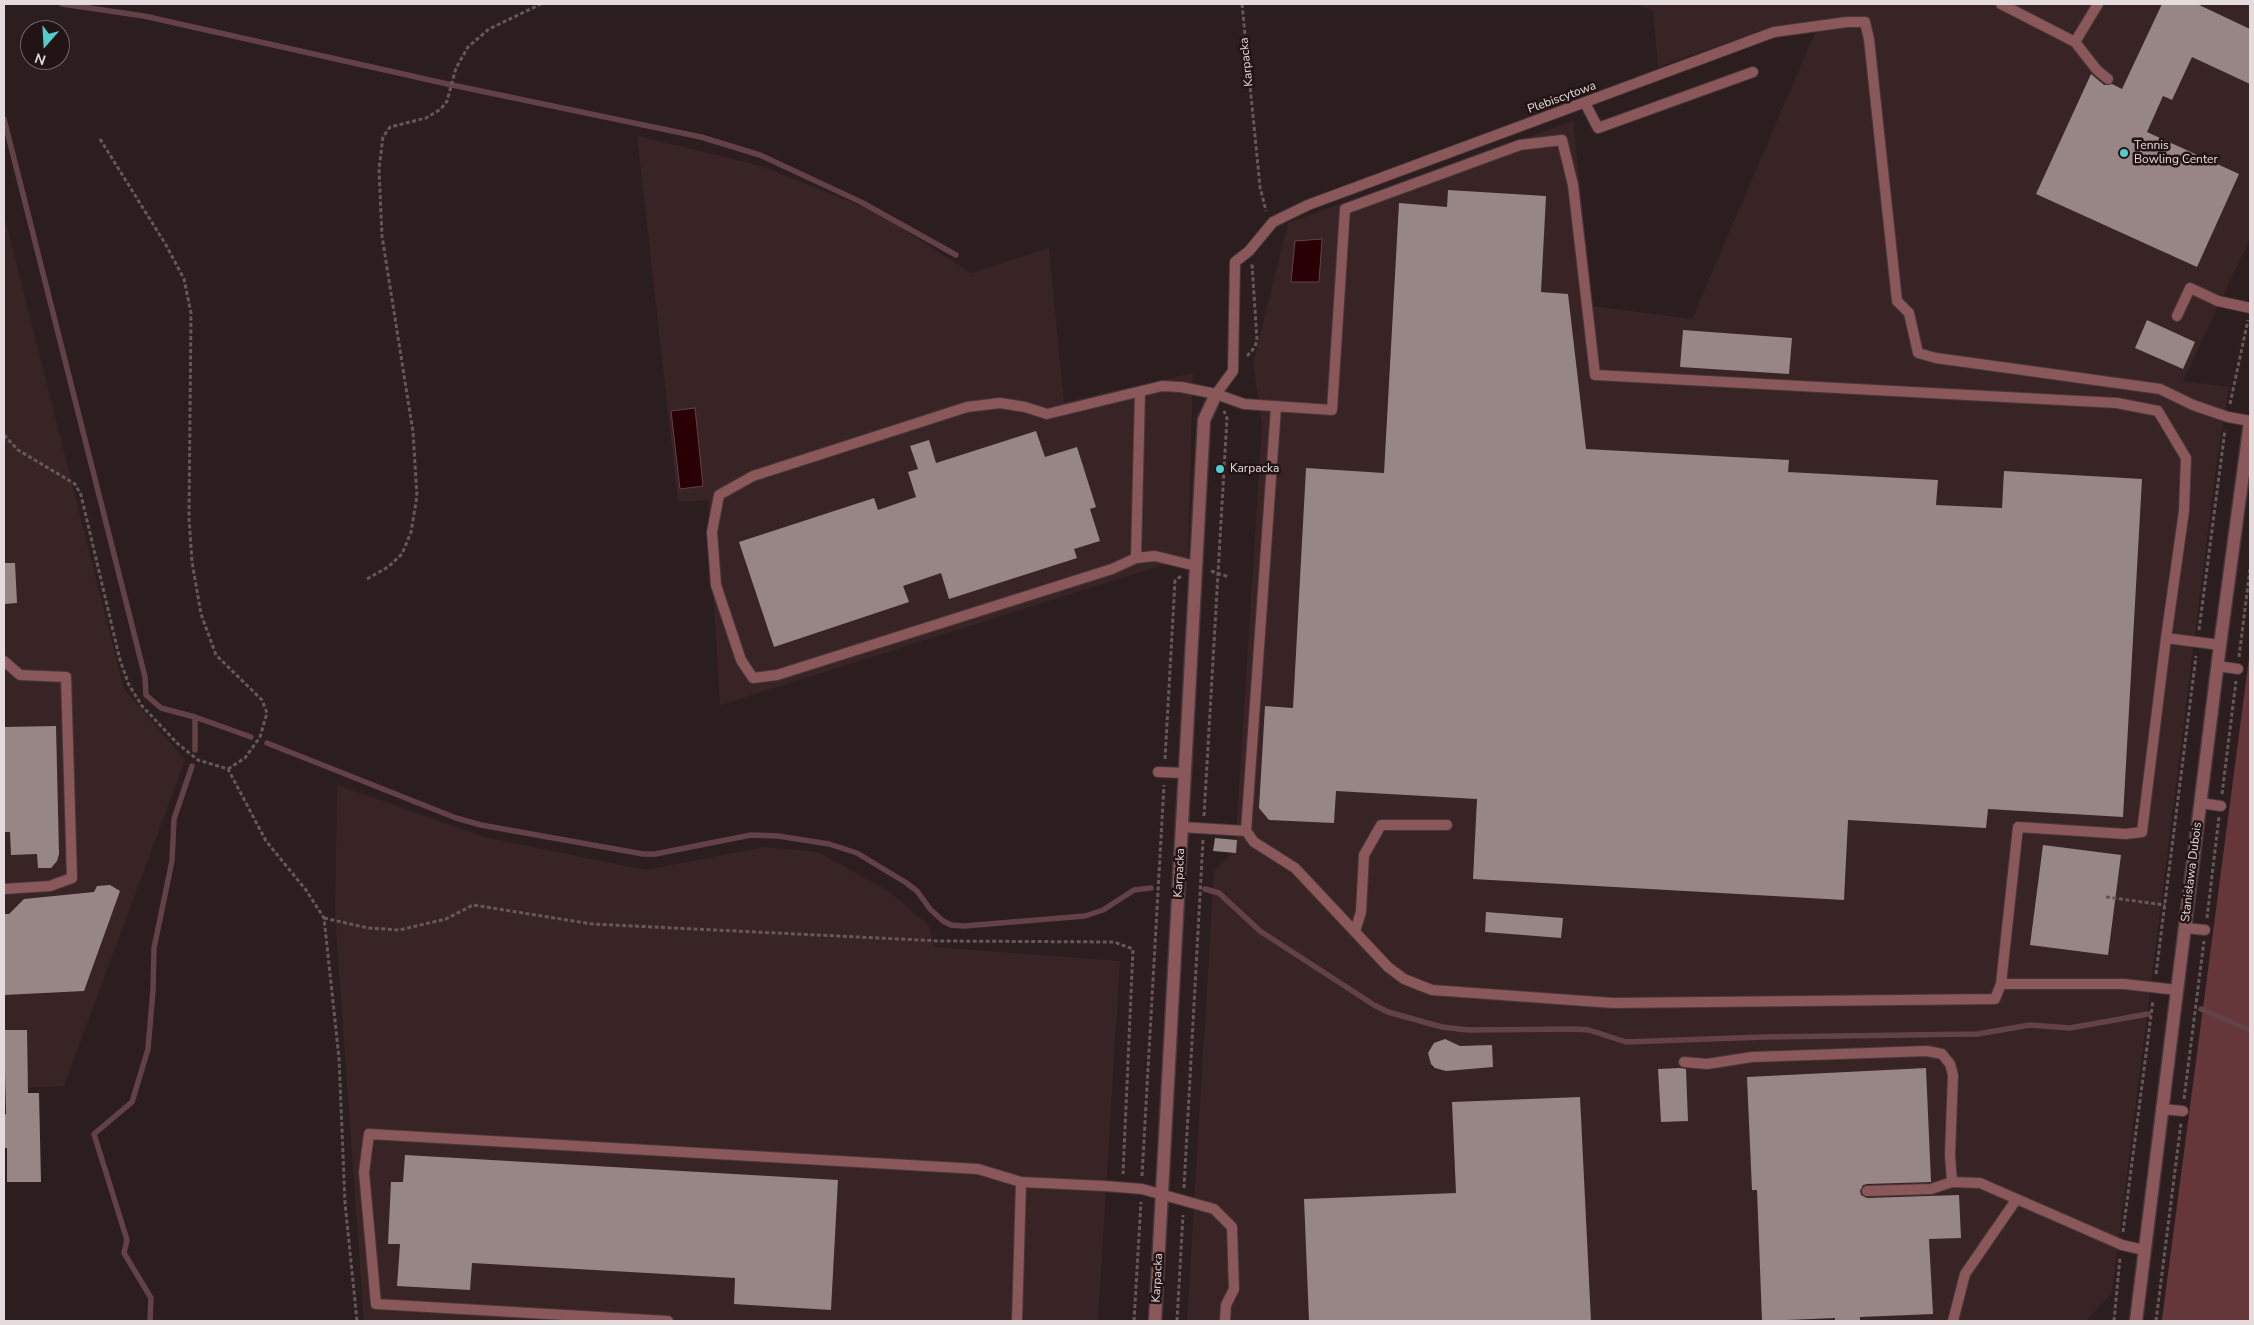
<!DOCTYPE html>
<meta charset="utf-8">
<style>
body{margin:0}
#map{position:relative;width:2254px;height:1325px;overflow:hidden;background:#2c1d1e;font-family:"Nunito Sans",sans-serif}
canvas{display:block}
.frame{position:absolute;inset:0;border:5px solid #e6dbdc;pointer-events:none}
.north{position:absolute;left:20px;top:20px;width:50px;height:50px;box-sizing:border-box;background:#221415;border:1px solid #706465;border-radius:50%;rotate:199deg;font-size:14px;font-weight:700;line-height:20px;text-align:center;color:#e6dbdc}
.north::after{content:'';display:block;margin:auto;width:18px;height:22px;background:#52cdcd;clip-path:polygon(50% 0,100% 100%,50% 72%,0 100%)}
</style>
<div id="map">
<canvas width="2254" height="1325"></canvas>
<div class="frame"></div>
<div class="north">N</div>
</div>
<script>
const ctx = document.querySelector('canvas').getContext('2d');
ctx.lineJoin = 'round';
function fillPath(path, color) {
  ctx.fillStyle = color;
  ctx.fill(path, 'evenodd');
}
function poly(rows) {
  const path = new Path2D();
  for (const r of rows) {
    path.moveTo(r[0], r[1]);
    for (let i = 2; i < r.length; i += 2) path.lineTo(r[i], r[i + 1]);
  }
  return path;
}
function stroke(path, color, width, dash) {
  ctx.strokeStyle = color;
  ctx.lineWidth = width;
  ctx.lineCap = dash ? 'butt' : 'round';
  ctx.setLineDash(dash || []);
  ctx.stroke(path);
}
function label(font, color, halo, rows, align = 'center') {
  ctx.font = font + ' "Nunito Sans",sans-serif';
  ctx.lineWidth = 5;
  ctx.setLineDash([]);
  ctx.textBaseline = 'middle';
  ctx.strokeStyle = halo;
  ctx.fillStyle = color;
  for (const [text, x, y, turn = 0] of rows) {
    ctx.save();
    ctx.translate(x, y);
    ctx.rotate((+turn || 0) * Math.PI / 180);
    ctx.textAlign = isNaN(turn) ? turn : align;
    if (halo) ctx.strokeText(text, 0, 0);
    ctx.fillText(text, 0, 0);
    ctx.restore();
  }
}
fillPath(poly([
 [1634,4,2250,4,2250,239,2183,381,2229,387,2216,468,2112,1293,2086,1321,1187,1321,1214,871,1235,850,1262,425,1253,363,1288,223,1573,121,1593,306,1692,319,1820,21,1772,27,1658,67,1653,11],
 [637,136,758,165,877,212,971,273,1049,248,1064,402,1193,373,1188,557,720,705,708,500,678,502],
 [4,215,124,689,185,760,64,1086,4,1089],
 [337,785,488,838,646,870,764,847,818,852,890,892,929,926,935,947,1120,961,1098,1321,364,1321,335,916]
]), '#392425');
fillPath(poly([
 [2250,651,2250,1321,2162,1321,2162,1319]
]), '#65363a');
const water = poly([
 [1322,239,1319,282,1291,282,1295,241,1322,239],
 [695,408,703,486,680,489,671,411,695,408]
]);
fillPath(water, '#290006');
stroke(water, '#624246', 1);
stroke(poly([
 [62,4,144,16,452,85,701,137,760,155,861,202,956,255],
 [4,119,145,677,146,695,161,708,195,717,195,750],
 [195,717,251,737],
 [267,743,456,818,481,825,643,854,655,854,751,835,778,836,829,844,857,853,905,882,917,891,930,909,943,921,951,925,964,926,1085,916,1103,910,1134,890,1151,888],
 [1205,889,1219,893,1260,931,1374,1005,1388,1012,1442,1027,1468,1030,1575,1029,1589,1030,1626,1042,1764,1037,1978,1034,2030,1025,2070,1028,2148,1014],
 [2201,1009,2250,1030],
 [150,1321,151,1298,124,1253,127,1240,94,1134,132,1102,148,1049,153,990,154,948,172,861,174,819,192,766]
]), '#624246', 5.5);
fillPath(poly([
 [2162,4,2197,4,2250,29,2250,84,2192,57,2172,100,2163,96,2147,132,2239,174,2197,267,2036,194,2091,74,2104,85,2112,84,2122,89],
 [1448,190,1546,196,1541,292,1568,294,1586,449,1789,460,1788,472,1938,480,1936,505,2002,508,2004,471,2142,479,2123,817,1988,809,1986,828,1848,820,1844,900,1473,879,1477,799,1336,791,1334,823,1269,820,1259,808,1265,706,1293,708,1306,468,1384,473,1399,203,1447,207],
 [2147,320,2195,342,2183,369,2135,348],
 [1683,330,1792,338,1789,374,1680,367],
 [1036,431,1045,457,1077,447,1096,507,1090,509,1100,541,1074,549,1077,558,949,599,941,573,903,586,909,602,774,647,739,542,874,498,878,510,916,497,908,472,918,469,910,446,929,440,936,463],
 [4,563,15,563,17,603,4,604],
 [56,726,59,854,57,861,51,868,38,868,37,854,11,855,10,832,4,832,4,727],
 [1215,838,1237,840,1236,853,1213,851],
 [2043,845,2121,855,2108,955,2030,945],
 [110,885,120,891,84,991,4,995,4,914,9,914,24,899,94,892,97,886],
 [1486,912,1563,918,1561,938,1485,932],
 [4,1030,27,1030,28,1093,39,1093,41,1182,7,1182,7,1148,4,1148,4,1115,6,1114],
 [1445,1039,1460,1046,1492,1045,1493,1067,1446,1071,1435,1068,1431,1064,1428,1053,1434,1043],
 [1680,1068,1686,1069,1688,1121,1661,1122,1658,1069],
 [1926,1068,1931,1182,1867,1184,1863,1185,1860,1191,1861,1195,1867,1198,1959,1195,1961,1238,1929,1239,1933,1314,1860,1317,1860,1321,1835,1321,1835,1318,1762,1321,1757,1190,1752,1190,1747,1077],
 [1580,1097,1591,1321,1309,1321,1304,1199,1456,1193,1452,1102],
 [405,1155,838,1180,831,1310,734,1304,735,1278,472,1263,470,1290,397,1286,400,1244,388,1244,391,1182,403,1182]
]), '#988585');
const lane = poly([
 [2001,4,2075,42,2098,4],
 [2075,42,2097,70,2108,79],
 [1585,103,1598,128,1753,72],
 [2177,316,2190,288,2218,301,2250,308],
 [1140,392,1136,558,1155,556,1196,566],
 [1216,394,1233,371,1235,262,1249,251,1273,222,1308,205,1774,32,1847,22,1865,22,1869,39,1897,301,1909,313,1918,353,1936,358,2160,389,2193,405,2228,417,2250,421],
 [1136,558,1112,569,777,675,753,678,741,660,716,585,712,532,719,495,753,476,967,407,1000,403,1025,407,1047,414,1162,386,1181,387,1216,394,1244,404,1332,410,1345,209,1520,145,1562,140,1573,185,1595,375,2117,403,2158,411,2186,458,2184,511,2166,638,2142,832,2126,834,2018,827,2001,984],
 [2166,638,2220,645],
 [4,661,20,675,66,677,72,878,50,886,4,889],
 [2217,666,2238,669],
 [1158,772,1185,773],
 [2200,803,2221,806],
 [1182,827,1246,831,1254,842,1295,868,1388,967,1404,979,1432,990,1613,1003,1995,999,2001,984,2124,984,2177,990],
 [1246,831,1276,407],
 [2185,928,2205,930],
 [1355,931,1361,912,1364,855,1381,825,1447,825],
 [1684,1062,1707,1064,1752,1057,1927,1051,1942,1054,1950,1064,1953,1075,1950,1155,1952,1182],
 [2161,1109,2183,1111],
 [1867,1191,1931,1189,1952,1182,1980,1183,2122,1245,2144,1250],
 [668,1321,376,1304,364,1172,369,1134,978,1169,1021,1182,1105,1186,1142,1189,1214,1209,1232,1227,1234,1289,1226,1305,1225,1321],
 [1017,1321,1021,1182],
 [1953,1321,1965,1274,2016,1200]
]);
const street = poly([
 [1155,1321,1204,420,1216,394],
 [2136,1321,2220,645,2250,422]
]);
stroke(lane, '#463839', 12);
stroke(street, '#463839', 15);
stroke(poly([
 [1242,4,1260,187,1266,211],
 [100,139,166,245,184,279,191,313,189,518,192,562,201,614,216,655,262,700,267,713,260,737,245,758,228,769],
 [1247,356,1255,347,1257,340,1252,264],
 [2230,404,2248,320],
 [4,435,18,450,75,484,81,495,120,660,129,685,142,706,177,743,198,760,228,769,266,841,306,890,324,918,339,1058,345,1203,357,1321],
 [1211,571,1229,577],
 [367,579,388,567,402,554,411,532,417,496,413,432,382,236,379,169,383,137,390,127,426,118,441,109,447,101,456,68,468,47,489,29,541,4],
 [2199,630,2225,430],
 [2239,657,2250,569],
 [1165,759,1175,581,1181,576],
 [2222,794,2236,681],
 [1204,816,1227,418,1224,411],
 [2106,897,2165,905],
 [324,918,368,928,399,930,446,919,473,905,592,924,940,941,1114,942,1133,949,1123,1174],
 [2207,918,2219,817],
 [2156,974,2196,656],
 [2184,1099,2204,941],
 [1142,1176,1164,785],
 [1184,1188,1203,840],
 [2123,1232,2153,1000],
 [1134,1321,1141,1202],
 [1177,1321,1183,1215],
 [2114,1321,2120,1258],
 [2156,1321,2181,1123]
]), '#665859', 3, [4, 2.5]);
stroke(lane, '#8a575a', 10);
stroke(street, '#8a575a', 12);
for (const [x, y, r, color] of [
 [2124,153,5,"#52cdcd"],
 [1220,469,5,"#52cdcd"]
]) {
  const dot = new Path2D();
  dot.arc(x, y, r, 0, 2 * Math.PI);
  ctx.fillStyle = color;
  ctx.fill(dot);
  stroke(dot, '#221415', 2);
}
label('12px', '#e6dbdc', '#221415', [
 ["Karpacka",1247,62,-96],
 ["Plebiscytowa",1562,98,-20],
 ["Stanisława Dubois",2192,872,-83],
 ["Karpacka",1180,873,-87],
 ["Karpacka",1158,1278,-87]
]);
label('12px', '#e6dbdc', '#221415', [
 ["Tennis",2134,146],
 ["Bowling Center",2134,160],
 ["Karpacka",1230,469]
], 'left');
</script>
